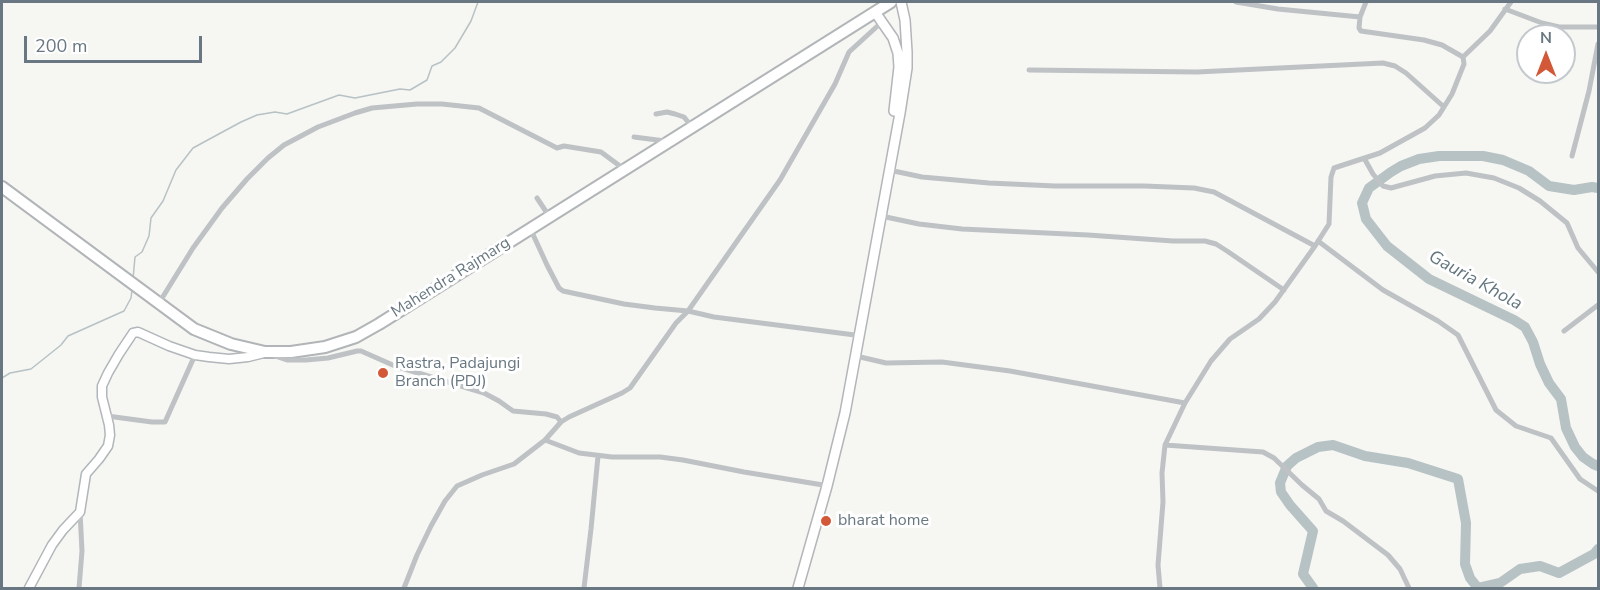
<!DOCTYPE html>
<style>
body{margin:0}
#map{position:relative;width:1600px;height:590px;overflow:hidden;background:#f6f6f3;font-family:"Nunito Sans",sans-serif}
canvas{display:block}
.frame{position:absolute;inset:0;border:3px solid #687781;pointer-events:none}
.north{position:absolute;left:1516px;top:24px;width:60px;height:60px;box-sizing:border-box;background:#fff;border:2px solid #c3c9cd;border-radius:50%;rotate:0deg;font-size:16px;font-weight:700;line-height:24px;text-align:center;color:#687781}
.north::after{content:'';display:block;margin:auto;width:21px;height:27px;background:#d25837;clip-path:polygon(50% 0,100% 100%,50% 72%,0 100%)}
.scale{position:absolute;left:24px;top:36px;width:178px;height:27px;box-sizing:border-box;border:3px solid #687781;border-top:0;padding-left:8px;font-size:18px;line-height:21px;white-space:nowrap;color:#687781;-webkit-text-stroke:4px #fff;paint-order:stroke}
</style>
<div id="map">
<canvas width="1600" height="590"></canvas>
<div class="frame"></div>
<div class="north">N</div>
<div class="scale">200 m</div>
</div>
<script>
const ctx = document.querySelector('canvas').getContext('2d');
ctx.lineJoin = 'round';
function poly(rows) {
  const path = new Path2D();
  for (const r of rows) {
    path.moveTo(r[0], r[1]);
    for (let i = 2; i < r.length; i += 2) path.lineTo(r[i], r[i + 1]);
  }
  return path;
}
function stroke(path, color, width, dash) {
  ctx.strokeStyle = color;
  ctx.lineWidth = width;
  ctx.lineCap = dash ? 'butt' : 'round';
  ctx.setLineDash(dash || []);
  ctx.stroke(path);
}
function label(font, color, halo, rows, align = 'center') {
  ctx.font = font + ' "Nunito Sans",sans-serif';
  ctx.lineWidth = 6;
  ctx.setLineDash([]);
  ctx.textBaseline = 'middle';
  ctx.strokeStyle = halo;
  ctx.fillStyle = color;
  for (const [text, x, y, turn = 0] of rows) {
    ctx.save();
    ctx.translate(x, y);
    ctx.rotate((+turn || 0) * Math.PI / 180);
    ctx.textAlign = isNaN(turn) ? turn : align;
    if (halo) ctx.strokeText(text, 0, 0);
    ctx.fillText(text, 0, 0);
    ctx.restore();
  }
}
stroke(poly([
 [133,279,135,257,142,252,149,236,151,218,163,201,176,170,193,148,241,122,257,115,275,112,287,114,339,95,355,98,400,89,410,90,427,80,432,66,441,62,455,48,471,21,478,2],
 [2,378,10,373,31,369,61,345,68,336,124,311,131,298,132,290]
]), '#b7c2c5', 1.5);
stroke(poly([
 [1598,188,1592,187,1574,190,1549,186,1529,171,1503,160,1483,156,1439,156,1419,159,1401,166,1391,172,1369,188,1362,203,1366,219,1387,246,1429,279,1514,320,1525,327,1533,342,1540,364,1549,383,1561,399,1566,428,1575,447,1583,457,1593,464,1598,466],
 [1313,588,1303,574,1313,531,1290,505,1281,492,1280,483,1287,466,1296,458,1318,447,1333,445,1365,456,1408,463,1458,479,1466,523,1465,564,1470,578,1478,588,1500,583,1520,569,1540,566,1559,573,1594,554,1598,549]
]), '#b7c2c5', 10);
const secondary = poly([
 [29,588,52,545,63,530,80,512,86,474,99,459,108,446,110,435,109,425,102,397,102,386,108,373,119,354,133,333,138,332,169,346,195,355,209,357,229,359,248,357,264,353]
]);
const primary = poly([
 [875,12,893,38,898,53,899,67,894,111],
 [798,588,827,486,845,413,900,113,907,68,907,52,905,20,901,2]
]);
const highway = poly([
 [2,187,194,329,231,344,265,352,291,352,325,347,356,337,379,324,891,2]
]);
stroke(secondary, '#b0b6b9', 11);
stroke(primary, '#b2b6b9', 12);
stroke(highway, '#b1b5b8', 14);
stroke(poly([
 [1236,2,1278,9,1360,17],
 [1366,2,1360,17,1359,28,1361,31,1424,40,1442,45,1463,57],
 [1505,9,1542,23,1559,27,1598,27],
 [1029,70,1197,72,1383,63,1395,66,1406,73,1444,107],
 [656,114,667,112,675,114,684,117,692,127],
 [634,137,665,141],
 [1572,156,1589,91,1598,44],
 [1364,158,1373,174,1383,186,1391,188,1435,176,1466,173,1494,178,1519,188,1540,201,1567,223,1578,248,1598,272],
 [889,170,922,177,989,183,1055,186,1144,186,1194,188,1214,192,1315,246],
 [537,198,549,216],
 [881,216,919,224,962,229,1088,235,1173,241,1205,241,1216,244,1227,251,1284,290],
 [530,228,547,265,559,288,563,291,624,304,655,308,688,311,676,323,630,388,622,393,569,417,561,422,545,440,579,453,612,457,660,457,683,460,744,472,823,485],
 [1318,241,1383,290,1438,321,1458,335,1496,410,1516,426,1551,438,1580,479,1598,491],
 [159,303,193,248,222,208,247,179,268,158,284,145,318,127,355,113,372,108,417,104,442,104,479,108,557,148,564,146,601,152,624,169],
 [1564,331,1598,305],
 [855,335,714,317,688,311,780,180,835,84,849,52,883,21],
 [275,356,287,360,306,360,328,358,357,351,361,351,395,366,484,393,499,401,513,411,546,414,557,417,561,422],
 [856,356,886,363,942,362,1010,371,1185,403],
 [107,416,152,422,165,422,195,355],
 [1165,445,1263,452,1274,458,1302,485,1319,499,1326,511,1343,521,1388,555,1400,569,1409,588],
 [79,588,82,551,80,512],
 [404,588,417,555,431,526,445,501,457,486,482,475,514,464,545,440],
 [584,588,591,529,598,456],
 [1160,588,1158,565,1163,502,1162,473,1165,445,1185,403,1211,361,1230,339,1259,319,1275,302,1315,246,1329,224,1331,177,1334,168,1380,153,1425,128,1439,115,1452,94,1464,64,1463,57,1490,31,1511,2]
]), '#bec2c5', 5);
stroke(secondary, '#fff', 8);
stroke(primary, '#fff', 9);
stroke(highway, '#fff', 10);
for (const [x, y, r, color] of [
 [383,373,6,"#d25837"],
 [826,521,6,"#d25837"]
]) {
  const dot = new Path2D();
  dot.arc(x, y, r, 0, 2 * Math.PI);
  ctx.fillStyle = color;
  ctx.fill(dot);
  stroke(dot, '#fff', 2);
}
label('16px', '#687781', '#fff', [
 ["Mahendra Rajmarg",451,278,-32]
]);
label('16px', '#687781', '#fff', [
 ["Rastra, Padajungi",395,364],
 ["Branch (PDJ)",395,382],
 ["bharat home",838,521]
], 'left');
label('italic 18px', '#64777e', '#fff', [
 ["Gauria Khola",1475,281,29]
]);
</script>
